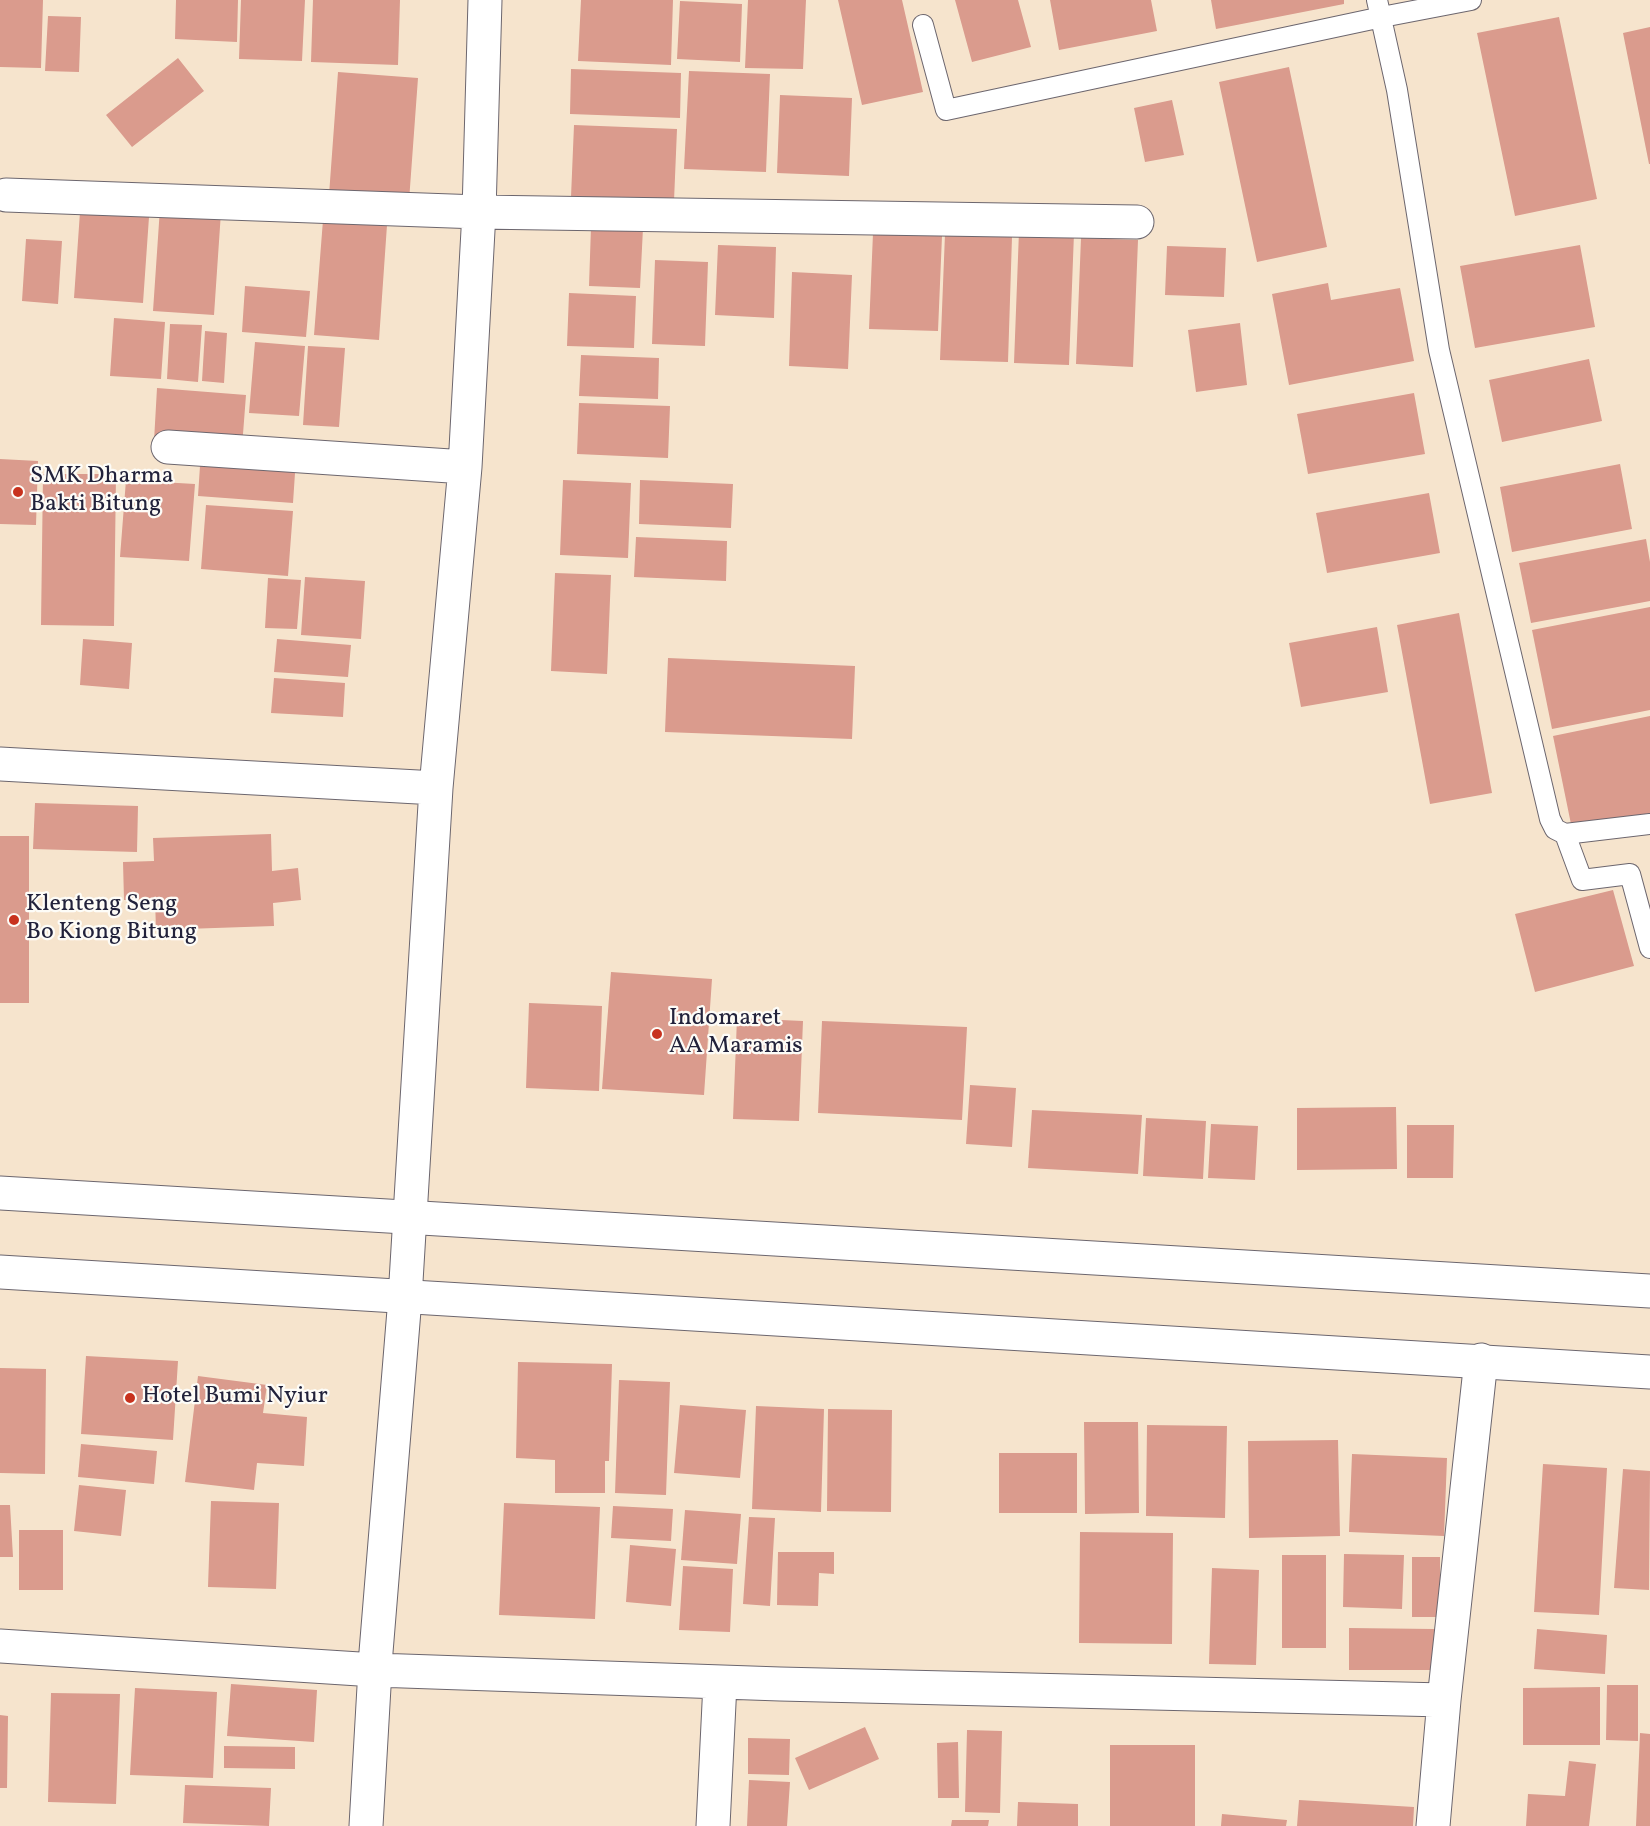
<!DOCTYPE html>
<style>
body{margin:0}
canvas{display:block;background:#f6e4cd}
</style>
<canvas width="1650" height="1826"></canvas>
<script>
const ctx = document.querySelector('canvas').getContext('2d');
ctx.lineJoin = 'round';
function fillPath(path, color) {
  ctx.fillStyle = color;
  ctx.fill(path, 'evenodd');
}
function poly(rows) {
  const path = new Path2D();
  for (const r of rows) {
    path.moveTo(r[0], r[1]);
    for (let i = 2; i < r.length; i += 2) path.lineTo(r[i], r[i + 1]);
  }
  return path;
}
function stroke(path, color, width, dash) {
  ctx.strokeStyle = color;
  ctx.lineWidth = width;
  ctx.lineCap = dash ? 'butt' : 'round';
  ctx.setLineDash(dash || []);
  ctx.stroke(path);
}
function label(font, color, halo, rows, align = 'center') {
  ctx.font = font + ' Vollkorn,serif';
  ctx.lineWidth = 4.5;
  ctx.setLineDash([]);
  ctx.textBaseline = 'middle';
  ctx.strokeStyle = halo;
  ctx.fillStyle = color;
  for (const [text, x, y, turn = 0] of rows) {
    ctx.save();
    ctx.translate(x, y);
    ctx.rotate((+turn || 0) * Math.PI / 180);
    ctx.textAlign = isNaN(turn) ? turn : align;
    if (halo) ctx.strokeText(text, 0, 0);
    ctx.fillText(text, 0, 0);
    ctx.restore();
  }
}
fillPath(poly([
 [0,0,43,0,41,68,0,67],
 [176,0,238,0,237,42,175,39],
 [241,0,305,0,302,61,239,59],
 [313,0,400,0,398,65,311,62],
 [581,0,673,0,671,65,578,61],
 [748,0,806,0,803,69,745,68],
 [838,0,902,0,923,92,862,105],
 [955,0,1018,0,1031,47,972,62],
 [1050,0,1151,0,1157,31,1059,50],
 [1211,0,1344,0,1344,4,1216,29],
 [680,1,742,4,740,62,677,59],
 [48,16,81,17,79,72,45,71],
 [1559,17,1597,199,1515,216,1477,33],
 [1650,27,1650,164,1649,164,1623,33],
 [178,58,204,91,132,147,106,115],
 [1289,67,1327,247,1257,262,1219,82],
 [571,69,681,73,680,118,570,114],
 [689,71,770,74,766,172,684,169],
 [338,72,418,78,409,201,329,195],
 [780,95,852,98,849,176,777,173],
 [1172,100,1184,155,1145,162,1134,108],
 [574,125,677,129,674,201,571,197],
 [160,208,221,212,214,315,153,311],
 [80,212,149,217,143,303,74,298],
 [323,220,387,225,379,340,314,335],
 [591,227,643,228,640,288,589,286],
 [1019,231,1074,233,1069,365,1014,363],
 [873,233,942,236,938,331,869,329],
 [945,234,1012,237,1008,362,940,360],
 [1081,238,1138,240,1133,367,1076,364],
 [26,239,62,241,58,304,22,301],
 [718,245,776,247,774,318,715,315],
 [1580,245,1595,327,1475,348,1460,266],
 [1167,246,1226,248,1224,297,1165,295],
 [655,260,708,262,705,346,652,344],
 [792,272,852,275,848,369,789,366],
 [1328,283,1331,300,1400,288,1414,361,1289,385,1272,294],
 [245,286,310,291,306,337,242,332],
 [569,293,636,296,634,348,567,346],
 [114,318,165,322,161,379,110,376],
 [1240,323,1247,385,1196,392,1188,330],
 [170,324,202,325,198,382,167,379],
 [205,331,227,333,224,383,202,381],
 [255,342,305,346,299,416,249,413],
 [308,346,345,348,339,427,303,425],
 [581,355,659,358,658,399,579,396],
 [1589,359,1602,421,1502,442,1489,380],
 [157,388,246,395,242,447,154,441],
 [1414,393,1425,454,1308,474,1297,414],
 [579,403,670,406,668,458,577,454],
 [201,451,296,458,293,503,198,496],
 [0,459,38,461,36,525,0,524],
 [1620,464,1632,529,1512,552,1500,487],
 [43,474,116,474,114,626,41,625],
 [126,480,195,484,189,561,120,557],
 [563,480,631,483,628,558,560,555],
 [640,480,733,484,731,528,639,524],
 [1429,493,1440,553,1327,573,1316,513],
 [206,505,293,511,288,576,201,569],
 [636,537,727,541,726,581,634,577],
 [1646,539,1650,562,1650,601,1531,623,1519,563],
 [555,573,611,575,607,674,551,671],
 [305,577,365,581,361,639,301,635],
 [268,578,301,580,297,629,265,628],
 [1650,607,1650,710,1552,729,1532,630],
 [1459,613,1492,793,1430,804,1397,625],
 [1377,627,1388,692,1301,707,1289,643],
 [83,639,132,643,129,689,80,685],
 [277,639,351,645,348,677,274,672],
 [668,658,855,666,852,739,665,732],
 [274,678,345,683,343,717,271,713],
 [1650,716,1650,813,1572,829,1553,736],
 [35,803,138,806,137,852,33,849],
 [271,834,272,871,298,868,301,900,273,903,274,926,156,930,155,899,124,900,123,862,154,861,153,838],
 [0,836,29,836,29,1003,0,1003],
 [1613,890,1634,966,1535,992,1515,914],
 [611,972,712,979,704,1095,602,1089],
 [529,1003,602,1006,599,1091,526,1088],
 [737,1018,803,1021,799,1121,733,1119],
 [822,1021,967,1027,962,1120,818,1113],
 [970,1085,1016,1088,1012,1147,966,1144],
 [1396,1107,1397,1169,1297,1170,1297,1108],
 [1032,1110,1142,1115,1138,1174,1028,1168],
 [1146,1118,1206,1121,1203,1179,1143,1176],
 [1211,1124,1258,1126,1255,1180,1208,1178],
 [1407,1125,1454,1125,1453,1178,1407,1178],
 [86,1356,178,1361,173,1440,81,1434],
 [518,1362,612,1364,609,1461,605,1461,605,1493,555,1493,555,1460,516,1458],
 [0,1368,46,1369,45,1474,0,1473],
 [198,1376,267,1385,263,1413,307,1417,304,1466,257,1463,254,1490,185,1482],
 [619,1380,670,1382,666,1495,615,1493],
 [680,1405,746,1410,740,1478,674,1473],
 [756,1406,824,1409,821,1512,752,1509],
 [828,1409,892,1410,891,1512,827,1511],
 [1084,1422,1138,1422,1139,1513,1085,1514],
 [1147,1425,1227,1426,1225,1518,1146,1516],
 [1338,1440,1340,1536,1249,1538,1248,1441],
 [81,1444,157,1451,154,1484,78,1477],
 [999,1453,1077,1453,1077,1513,999,1513],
 [1352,1454,1447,1458,1444,1536,1349,1532],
 [1543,1464,1607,1468,1599,1615,1534,1612],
 [1623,1469,1650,1471,1649,1590,1614,1588],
 [79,1485,126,1490,121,1536,74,1531],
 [211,1501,279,1503,276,1589,208,1587],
 [504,1503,600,1507,595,1619,499,1615],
 [0,1505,10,1505,13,1557,0,1557],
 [613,1506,673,1509,671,1541,611,1538],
 [685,1510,741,1514,737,1564,681,1560],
 [749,1517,775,1518,770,1606,743,1604],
 [19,1530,63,1530,63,1590,19,1590],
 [1080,1532,1173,1533,1172,1644,1079,1643],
 [630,1545,676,1549,671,1606,626,1602],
 [778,1552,834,1552,834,1574,819,1573,818,1606,777,1605],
 [1344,1554,1404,1555,1402,1609,1343,1607],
 [1282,1555,1326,1555,1326,1648,1282,1648],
 [1412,1557,1440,1557,1440,1617,1412,1617],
 [683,1566,733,1569,730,1632,679,1630],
 [1212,1568,1259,1570,1256,1665,1209,1664],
 [1349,1628,1434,1629,1433,1670,1349,1670],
 [1537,1629,1607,1635,1605,1674,1534,1669],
 [231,1684,317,1690,314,1742,227,1736],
 [1607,1685,1638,1685,1638,1741,1606,1740],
 [1600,1687,1600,1745,1523,1745,1523,1688],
 [135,1688,217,1692,213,1778,130,1775],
 [51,1693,120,1694,116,1804,48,1802],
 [0,1715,8,1716,7,1788,0,1788],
 [865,1727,879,1759,809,1790,795,1758],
 [967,1730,1002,1731,1000,1813,965,1812],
 [1640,1733,1650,1734,1650,1826,1636,1826],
 [748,1738,790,1739,789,1775,748,1774],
 [958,1742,959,1798,938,1798,937,1743],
 [1110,1745,1195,1745,1195,1826,1110,1826],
 [224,1746,295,1747,295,1769,224,1768],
 [1569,1761,1596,1764,1589,1826,1526,1826,1528,1794,1565,1796],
 [749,1780,790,1782,787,1826,747,1826],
 [185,1785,271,1788,269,1826,183,1823],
 [1299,1800,1414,1807,1413,1826,1297,1826],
 [1018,1802,1078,1804,1078,1826,1017,1826],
 [1222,1814,1287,1820,1286,1826,1221,1826],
 [952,1820,989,1820,988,1826,951,1826]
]), '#da9b8d');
const lane = poly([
 [1377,0,1397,90,1439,350,1550,819,1555,829,1565,834,1650,824],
 [923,25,946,110,1382,17,1471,0],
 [1565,834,1582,880,1630,874,1650,948]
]);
const street = poly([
 [6,195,479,212,1137,222],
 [168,447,465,467],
 [0,764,436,788],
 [0,1646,375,1670,780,1684,1444,1700],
 [366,1826,376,1652,405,1298,436,788,465,467,479,212,485,0],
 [713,1826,720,1683],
 [1433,1826,1444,1700,1481,1360]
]);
const secondary = poly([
 [0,1193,1650,1291],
 [0,1272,1650,1372]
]);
stroke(lane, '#6c666e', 22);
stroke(street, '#6c666e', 35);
stroke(secondary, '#6c666e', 35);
stroke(lane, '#fff', 20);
stroke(street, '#fff', 33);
stroke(secondary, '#fff', 33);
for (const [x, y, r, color] of [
 [18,492,6,"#c8321e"],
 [14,920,6,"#c8321e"],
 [657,1034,6,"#c8321e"],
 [130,1398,6,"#c8321e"]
]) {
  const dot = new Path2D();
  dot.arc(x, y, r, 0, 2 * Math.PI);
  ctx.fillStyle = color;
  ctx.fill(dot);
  stroke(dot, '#fdfcf7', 2);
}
label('24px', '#22223b', '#fdfcf7', [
 ["SMK Dharma",30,478],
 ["Bakti Bitung",30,506],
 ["Klenteng Seng",26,906],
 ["Bo Kiong Bitung",26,934],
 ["Indomaret",669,1020],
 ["AA Maramis",669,1048],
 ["Hotel Bumi Nyiur",142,1398]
], 'left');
</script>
